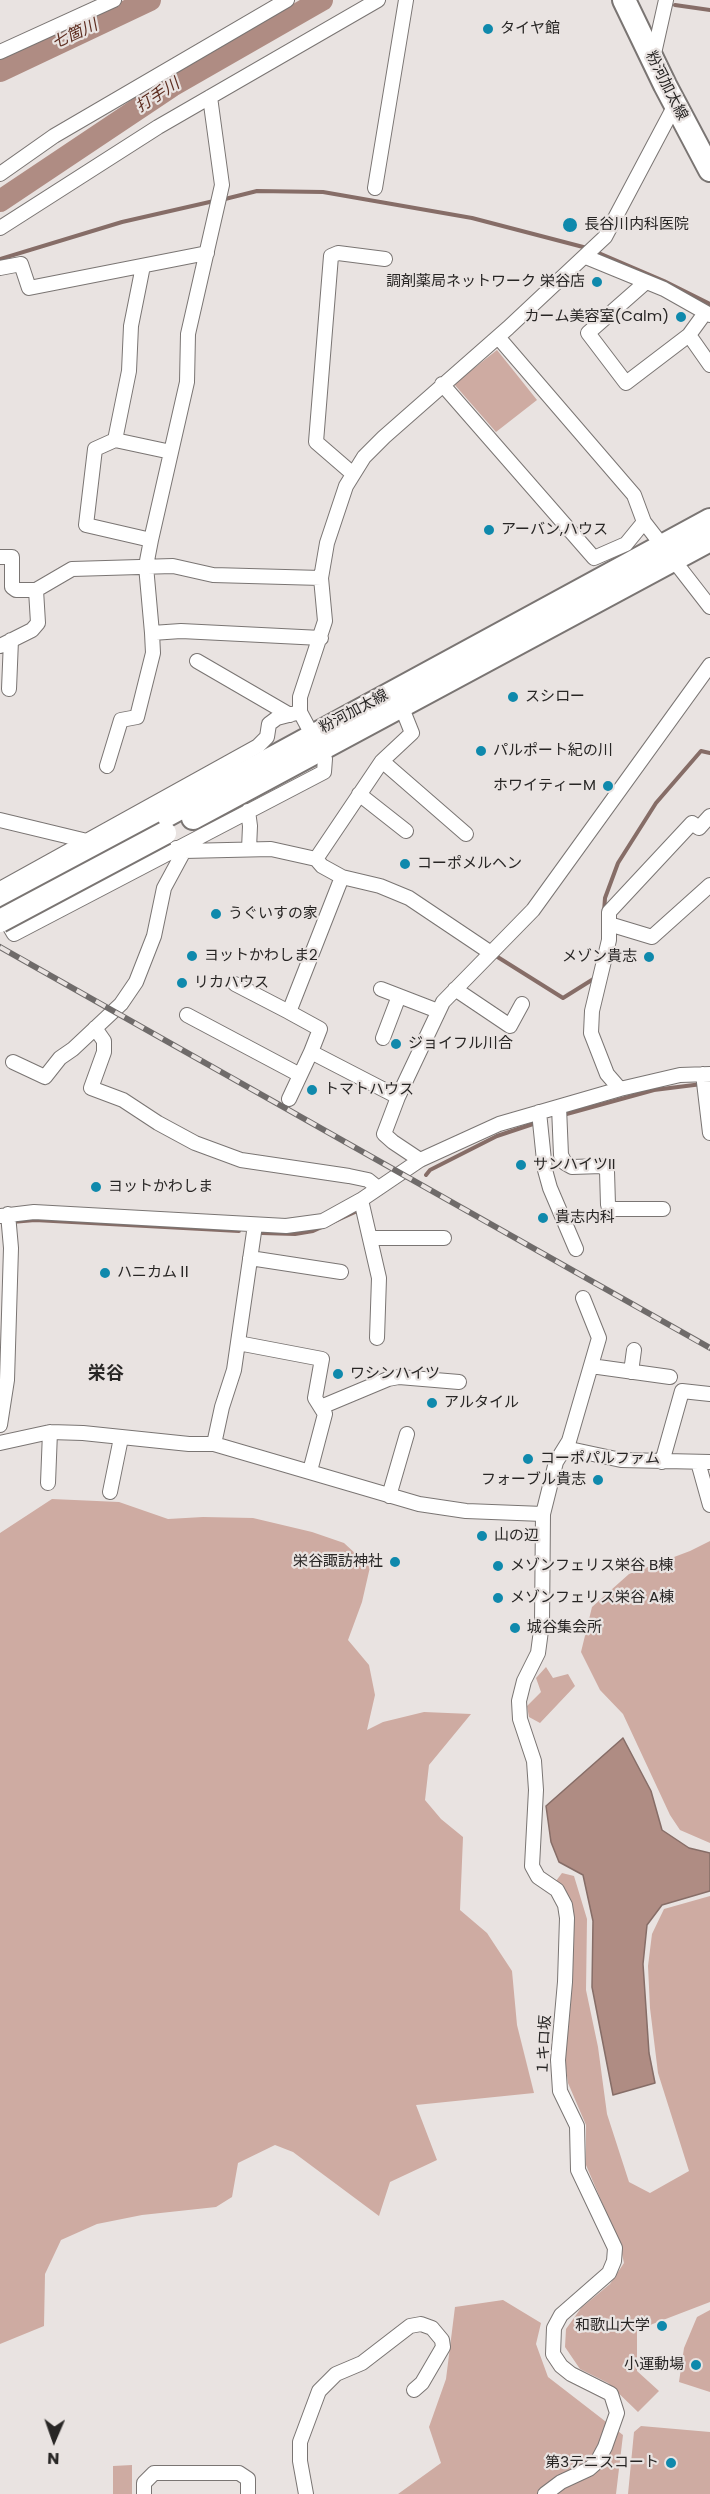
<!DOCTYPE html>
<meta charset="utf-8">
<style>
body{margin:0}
#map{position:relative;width:710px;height:2494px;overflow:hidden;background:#e9e3e1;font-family:Poppins,sans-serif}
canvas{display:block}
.north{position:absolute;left:24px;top:2410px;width:60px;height:60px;-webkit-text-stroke:4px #e9e3e1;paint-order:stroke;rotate:182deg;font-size:16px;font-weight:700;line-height:24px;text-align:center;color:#282625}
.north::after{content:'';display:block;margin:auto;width:21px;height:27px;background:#282625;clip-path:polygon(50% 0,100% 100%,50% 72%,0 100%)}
</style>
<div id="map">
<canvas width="710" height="2494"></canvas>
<div class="north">N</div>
</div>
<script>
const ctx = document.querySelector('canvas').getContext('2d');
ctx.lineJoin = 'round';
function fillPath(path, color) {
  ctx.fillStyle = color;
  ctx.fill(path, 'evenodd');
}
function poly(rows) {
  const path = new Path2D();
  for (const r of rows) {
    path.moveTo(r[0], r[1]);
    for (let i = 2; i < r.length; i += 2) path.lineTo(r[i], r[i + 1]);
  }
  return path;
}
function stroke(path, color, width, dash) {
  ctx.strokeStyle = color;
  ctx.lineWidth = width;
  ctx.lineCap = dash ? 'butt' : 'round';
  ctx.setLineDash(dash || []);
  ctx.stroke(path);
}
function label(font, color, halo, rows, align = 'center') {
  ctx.font = font + ' Poppins,"Noto Sans JP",sans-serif';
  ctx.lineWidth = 4.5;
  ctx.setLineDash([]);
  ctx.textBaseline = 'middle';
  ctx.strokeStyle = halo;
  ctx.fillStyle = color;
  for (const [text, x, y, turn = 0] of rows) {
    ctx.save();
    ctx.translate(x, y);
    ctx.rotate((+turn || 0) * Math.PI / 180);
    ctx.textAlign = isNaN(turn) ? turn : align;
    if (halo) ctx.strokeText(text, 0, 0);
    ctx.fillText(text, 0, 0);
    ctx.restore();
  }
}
fillPath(poly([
 [497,350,537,400,496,432,454,384],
 [52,1499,119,1502,168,1519,203,1517,253,1518,312,1532,344,1543,370,1567,362,1602,348,1640,369,1665,375,1695,367,1730,383,1722,424,1712,471,1714,429,1765,425,1800,441,1819,463,1837,460,1910,487,1933,512,1971,517,2025,534,2093,416,2105,437,2160,390,2182,379,2216,293,2152,275,2145,238,2163,232,2197,216,2207,142,2215,97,2224,61,2240,45,2274,44,2326,0,2344,0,1533],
 [710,1541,710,1843,680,1830,670,1815,623,1714,600,1690,581,1652,592,1607,629,1574,690,1551],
 [546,1667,553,1678,568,1674,575,1686,540,1723,529,1717,527,1706,541,1692,536,1678],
 [562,1873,574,1876,587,1919,586,1990,598,2047,607,2114,629,2182,650,2193,689,2171,658,2073,650,2008,648,1966,652,1934,664,1909,710,1896,710,2302,637,2330,637,2371,659,2391,638,2412,608,2383,580,2369,565,2347,566,2329,581,2308,610,2284,624,2263,620,2245,586,2165,586,2125,568,2083,565,2061,570,2011,572,1912,565,1889,556,1881],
 [503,2300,541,2323,536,2344,548,2377,623,2435,616,2494,398,2494,441,2463,429,2427,446,2379,455,2307],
 [710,2310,710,2392,679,2382,684,2348,697,2317],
 [641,2426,710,2432,710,2494,628,2494,634,2432],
 [132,2465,132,2494,113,2494,113,2466]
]), '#ceaba2');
const water = poly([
 [623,1738,651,1791,662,1830,689,1848,710,1853,710,1891,662,1905,647,1925,643,1964,649,2053,655,2083,613,2095,592,1987,593,1921,583,1875,559,1862,551,1842,546,1806,623,1738]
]);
fillPath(water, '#af8c83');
stroke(water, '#866d67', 1.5);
stroke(poly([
 [675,5,710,10],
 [221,200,257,191,323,192,472,218,587,248],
 [594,251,664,281,710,304],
 [0,259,122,222,214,201],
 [604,912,605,898,618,863,656,803,701,751,710,753],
 [496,956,563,998,595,978],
 [563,1115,654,1090,702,1084],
 [426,1175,430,1170,497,1136,536,1123],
 [12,1222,35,1220,239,1231],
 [262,1233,295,1234,313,1231,355,1212]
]), '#866d67', 4);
stroke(poly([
 [0,71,150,0],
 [0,201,172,86,322,0]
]), '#af8c83', 22);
const minor = poly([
 [0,52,114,0],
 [653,58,666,0],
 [0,174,54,136,287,0],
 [375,188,406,0],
 [0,228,158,127,378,0],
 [586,257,664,289,710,315],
 [143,266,131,326,129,371,115,440,171,452],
 [0,268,21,264,29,288,207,253],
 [646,282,588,333,626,383,689,335,705,313],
 [689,335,710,365],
 [498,337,634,495,644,522,710,607],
 [442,384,594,558,626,544,644,522],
 [115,440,95,449,86,525,151,540,146,566,152,633],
 [353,474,316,442,331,256,338,253,385,259],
 [151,540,187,382,188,334,222,185,210,97],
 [0,557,12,557,12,587,16,590,36,590],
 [0,646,32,630,38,623,36,590,72,569,173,566,213,575,321,578],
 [197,661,290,715],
 [9,689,11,640],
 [382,761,412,733,402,708],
 [107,766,121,720,137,717,153,653,152,633,181,631,321,638],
 [359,794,406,831],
 [248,811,250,826,249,849],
 [0,820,87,841],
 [176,848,184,851,271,849,316,859,322,866,342,877,380,886,409,898,491,953],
 [316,859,382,761,466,834],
 [342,877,289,1012,320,1029,311,1052,398,1097],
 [0,889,258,746,267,737,269,724,277,718,300,712],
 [1,912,14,934,324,772,325,759,300,712,300,697,325,621,321,578,327,543,346,486,364,457,384,437,508,328,605,237,675,105],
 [609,924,652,937,710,885],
 [235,984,289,1012],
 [381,989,438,1011],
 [455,989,510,1026,522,1004],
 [187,1015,300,1075],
 [95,1028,104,1041,104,1052,91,1088,123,1100,158,1123,195,1143,241,1160,349,1176,368,1180,378,1188],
 [383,1038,399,996],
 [13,1062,45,1077,60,1058,73,1049,121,1004,136,982,154,936,164,888,184,851],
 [703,1074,710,1133],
 [620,1089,607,1074,591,1033,592,1011,609,940,609,912,692,823,699,828,710,816],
 [289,1099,311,1052],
 [559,1107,561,1155,565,1163,572,1167,602,1166,607,1171,608,1205,613,1209,663,1209],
 [539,1112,545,1170,550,1188,576,1249],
 [420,1160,393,1142,384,1134,398,1097,443,1002,533,910,710,665],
 [361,1200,379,1278,377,1338],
 [0,1216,34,1212,286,1226,323,1221,361,1200,420,1160,499,1124,620,1089,680,1075,710,1074],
 [255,1225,234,1370,222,1407,214,1444,419,1504,466,1511,543,1514],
 [370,1238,444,1238],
 [250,1258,341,1272],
 [238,1343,322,1359,315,1398,325,1414,310,1471],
 [591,1366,670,1377],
 [631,1372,634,1350],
 [321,1407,388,1379,399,1377,459,1382],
 [0,1425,7,1380,11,1248,8,1214],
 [0,1443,50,1432,83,1433,189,1444,214,1444],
 [565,1448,621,1460,710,1462],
 [662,1462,682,1391,710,1394],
 [698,1462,710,1505],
 [48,1483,50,1432],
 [110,1492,121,1438],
 [389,1496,407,1434],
 [144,2494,144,2483,154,2473,239,2473,248,2479,248,2494],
 [306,2494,300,2461,300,2442,319,2391,336,2374,362,2363,410,2326,421,2324,432,2328,442,2340,443,2347,422,2383,414,2390],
 [545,2494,561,2482,589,2469,597,2462,605,2447,617,2413,611,2394,571,2374,561,2366,553,2354,554,2328,561,2315,609,2273,614,2261,615,2248,578,2170,577,2126,560,2091,558,2060,565,1982,567,1918,565,1905,557,1890,538,1877,532,1866,536,1790,534,1761,520,1719,519,1701,524,1681,538,1653,542,1623,543,1514,556,1462,569,1441,599,1338,583,1298]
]);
const primary = poly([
 [624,0,665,85,710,170],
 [193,818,710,540],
 [0,906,710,520]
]);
stroke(minor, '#7a7573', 16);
stroke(primary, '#7a7573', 26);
stroke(minor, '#fff', 14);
stroke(primary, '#fff', 22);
const rail = poly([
 [0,947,710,1348]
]);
stroke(rail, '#6f6b6a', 6);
stroke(rail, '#e9e3e1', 4, [11]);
const primaryBridge = poly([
 [0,921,165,833]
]);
stroke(primaryBridge, '#7a7573', 26, []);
stroke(primaryBridge, '#fff', 22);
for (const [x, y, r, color] of [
 [488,29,6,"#0f89ac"],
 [570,225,8,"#0f89ac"],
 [597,282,6,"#0f89ac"],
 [681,317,6,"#0f89ac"],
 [489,530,6,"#0f89ac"],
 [513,697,6,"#0f89ac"],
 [481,751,6,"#0f89ac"],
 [608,786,6,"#0f89ac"],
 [405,864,6,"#0f89ac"],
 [216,914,6,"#0f89ac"],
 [192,956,6,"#0f89ac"],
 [649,957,6,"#0f89ac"],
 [182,983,6,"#0f89ac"],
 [396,1044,6,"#0f89ac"],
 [312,1090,6,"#0f89ac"],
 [521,1165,6,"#0f89ac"],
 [96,1187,6,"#0f89ac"],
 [543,1218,6,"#0f89ac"],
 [105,1273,6,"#0f89ac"],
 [338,1374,6,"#0f89ac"],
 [432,1403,6,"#0f89ac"],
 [528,1459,6,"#0f89ac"],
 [598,1480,6,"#0f89ac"],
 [482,1536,6,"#0f89ac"],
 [395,1562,6,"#0f89ac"],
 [498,1566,6,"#0f89ac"],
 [498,1598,6,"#0f89ac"],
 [515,1628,6,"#0f89ac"],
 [662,2326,6,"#0f89ac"],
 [696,2365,6,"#0f89ac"],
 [671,2463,6,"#0f89ac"]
]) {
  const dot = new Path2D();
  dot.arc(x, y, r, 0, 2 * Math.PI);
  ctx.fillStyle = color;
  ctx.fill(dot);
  stroke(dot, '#e9e3e1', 2);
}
label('15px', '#282625', '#e9e3e1', [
 ["タイヤ館",500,29],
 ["長谷川内科医院",584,225],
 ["調剤薬局ネットワーク 栄谷店",585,282,"right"],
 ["カーム美容室(Calm)",669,317,"right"],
 ["アーバン,ハウス",501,530],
 ["スシロー",525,697],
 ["パルポート紀の川",493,751],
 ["ホワイティーM",596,786,"right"],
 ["コーポメルヘン",417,864],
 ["うぐいすの家",228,914],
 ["ヨットかわしま2",204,956],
 ["メゾン貴志",637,957,"right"],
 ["リカハウス",194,983],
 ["ジョイフル川合",408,1044],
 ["トマトハウス",324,1090],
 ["サンハイツII",533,1165],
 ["ヨットかわしま",108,1187],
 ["貴志内科",555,1218],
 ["ハニカムⅡ",117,1273],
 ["ワシンハイツ",350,1374],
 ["アルタイル",444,1403],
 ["コーポパルファム",540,1459],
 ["フォーブル貴志",586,1480,"right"],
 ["山の辺",494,1536],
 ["栄谷諏訪神社",383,1562,"right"],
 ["メゾンフェリス栄谷 B棟",510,1566],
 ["メゾンフェリス栄谷 A棟",510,1598],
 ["城谷集会所",527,1628],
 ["和歌山大学",650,2326,"right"],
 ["小運動場",684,2365,"right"],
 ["第3テニスコート",659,2463,"right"]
], 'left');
label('15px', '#282625', '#e9e3e1', [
 ["粉河加太線",666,86,63],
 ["粉河加太線",354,712,-28],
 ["１キロ坂",545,2045,-87]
]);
label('italic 16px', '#5e2e21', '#e9e3e1', [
 ["七箇川",75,35,-25],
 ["打手川",158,96,-33]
]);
label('bold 18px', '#282625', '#e9e3e1', [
 ["栄谷",106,1374]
]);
</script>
